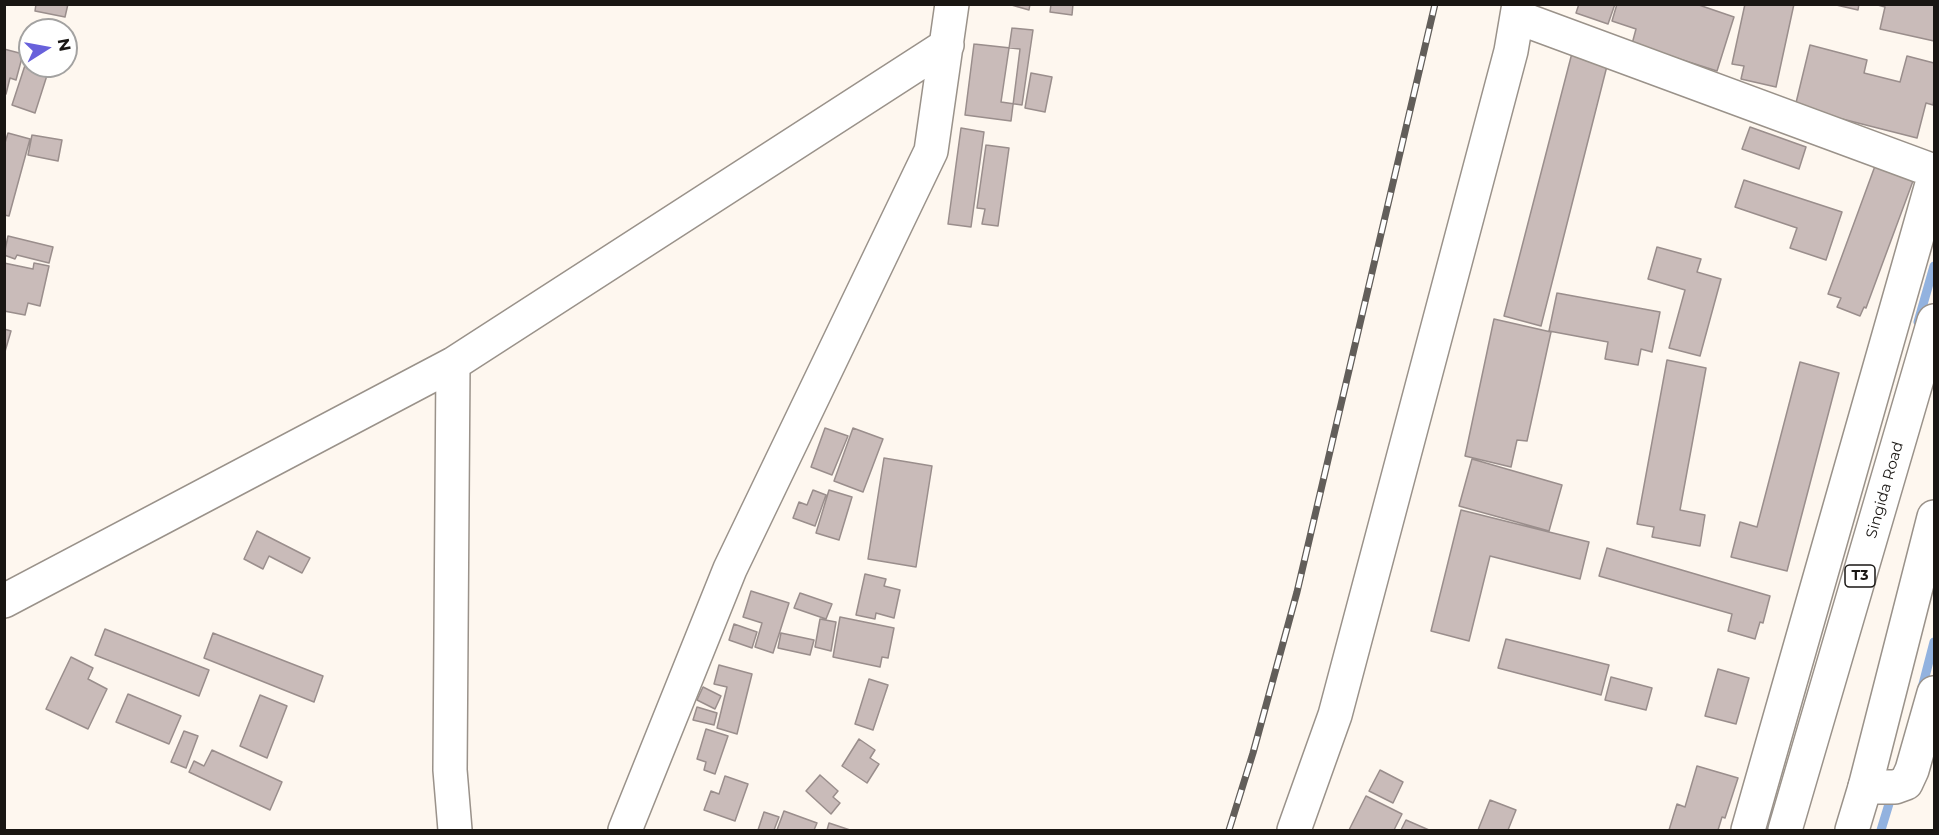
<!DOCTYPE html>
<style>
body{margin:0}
#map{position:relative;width:1939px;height:835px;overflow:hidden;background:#fef7ef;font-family:Montserrat,sans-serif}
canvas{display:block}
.frame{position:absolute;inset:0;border:6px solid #191613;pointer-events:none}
.north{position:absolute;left:18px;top:18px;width:60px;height:60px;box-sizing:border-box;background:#fff;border:2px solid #a3a2a1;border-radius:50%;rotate:79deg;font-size:16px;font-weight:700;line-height:24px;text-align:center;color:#191613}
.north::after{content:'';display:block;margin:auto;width:21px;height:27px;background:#6861db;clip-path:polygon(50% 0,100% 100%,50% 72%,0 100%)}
</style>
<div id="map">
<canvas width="1939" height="835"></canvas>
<div class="frame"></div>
<div class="north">N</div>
</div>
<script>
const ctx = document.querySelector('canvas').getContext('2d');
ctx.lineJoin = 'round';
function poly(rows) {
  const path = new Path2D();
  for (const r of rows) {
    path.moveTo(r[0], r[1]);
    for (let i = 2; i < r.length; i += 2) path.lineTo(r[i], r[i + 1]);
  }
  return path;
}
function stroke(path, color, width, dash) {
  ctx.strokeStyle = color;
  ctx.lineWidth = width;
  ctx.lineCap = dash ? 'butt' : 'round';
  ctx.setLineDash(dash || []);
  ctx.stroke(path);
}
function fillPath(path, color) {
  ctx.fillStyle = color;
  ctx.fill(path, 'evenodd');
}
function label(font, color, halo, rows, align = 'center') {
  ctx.font = font + ' Montserrat,sans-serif';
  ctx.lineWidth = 4.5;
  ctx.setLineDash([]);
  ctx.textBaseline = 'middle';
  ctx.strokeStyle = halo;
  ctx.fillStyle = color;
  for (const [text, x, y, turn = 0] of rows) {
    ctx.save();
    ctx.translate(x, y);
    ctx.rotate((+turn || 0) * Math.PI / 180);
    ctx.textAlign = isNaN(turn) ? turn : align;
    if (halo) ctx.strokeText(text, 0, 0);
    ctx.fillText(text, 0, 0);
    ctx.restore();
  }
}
stroke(poly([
 [1918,322,1934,266],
 [1921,692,1934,642],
 [1767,830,1774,813],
 [1881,830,1892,794]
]), '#92b2df', 9);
const building = poly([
 [36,4,68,4,65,17,35,11,36,4],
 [1008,4,1030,4,1029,10,1008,4],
 [1051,4,1073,4,1072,15,1050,12,1051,4],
 [1579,4,1615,4,1608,24,1576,13,1579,4],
 [1617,4,1696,4,1734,17,1717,71,1632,44,1636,29,1612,21,1617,4],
 [1745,4,1794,4,1776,87,1741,79,1744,66,1732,64,1745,4],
 [1832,4,1859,4,1858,10,1832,4],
 [1874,4,1934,4,1934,41,1880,29,1885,7,1874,4],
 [1012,28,1033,30,1022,105,1001,102,1012,28],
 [974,44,1020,49,1011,121,965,115,974,44],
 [1810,45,1867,60,1864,73,1900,82,1907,56,1934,63,1934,100,1933,105,1926,103,1917,138,1795,107,1810,45],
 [4,49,23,54,16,80,10,78,6,94,4,94,4,49],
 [30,50,30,66,50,66,35,113,12,105,30,50],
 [1572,53,1608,62,1541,326,1504,316,1572,53],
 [1031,73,1052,77,1045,112,1025,108,1031,73],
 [1750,127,1806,147,1799,169,1742,149,1750,127],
 [961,128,984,132,971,227,948,224,961,128],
 [8,133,30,139,9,216,4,215,4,146,8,133],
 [32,135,62,140,58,161,28,155,32,135],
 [986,145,1009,148,998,226,982,224,985,209,977,208,986,145],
 [1875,166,1913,181,1866,308,1864,307,1860,316,1837,307,1841,298,1828,294,1875,166],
 [1744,180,1842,212,1826,260,1790,248,1797,228,1735,207,1744,180],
 [8,236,53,247,49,263,17,255,15,259,4,255,8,236],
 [1657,247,1701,259,1697,272,1721,279,1700,356,1669,348,1685,290,1648,279,1657,247],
 [4,263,33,269,34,263,49,266,40,306,28,303,25,315,4,311,4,263],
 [1557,293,1660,312,1652,352,1641,349,1638,365,1605,359,1608,342,1549,331,1557,293],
 [1494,319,1551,332,1527,441,1517,440,1511,467,1465,456,1494,319],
 [4,329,11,331,4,355,4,329],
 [1667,360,1706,368,1680,510,1705,515,1700,546,1652,537,1654,527,1637,524,1667,360],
 [1800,362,1839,373,1787,571,1731,557,1740,522,1757,527,1800,362],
 [825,428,848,436,832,475,811,467,825,428],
 [853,428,883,439,863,492,834,481,853,428],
 [884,458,932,466,916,567,868,559,884,458],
 [1472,459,1562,485,1549,531,1459,506,1472,459],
 [813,490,826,495,815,526,793,518,799,502,807,505,813,490],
 [829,490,852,497,839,540,816,533,829,490],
 [1461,510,1589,542,1580,579,1490,556,1469,641,1431,631,1461,510],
 [257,531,310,558,302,573,269,556,263,569,244,559,257,531],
 [1607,548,1770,596,1763,623,1760,622,1755,639,1728,631,1732,614,1599,576,1607,548],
 [865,574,886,579,884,586,900,590,894,618,876,613,875,619,856,615,865,574],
 [751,591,789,603,773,653,755,647,762,623,743,617,751,591],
 [800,593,832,604,826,619,794,608,800,593],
 [840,617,894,628,888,658,882,657,880,667,833,657,840,617],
 [820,619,836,622,831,651,815,647,820,619],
 [734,624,757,632,752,648,729,640,734,624],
 [105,629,209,670,199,696,95,655,105,629],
 [213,633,323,676,314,702,204,658,213,633],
 [781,633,814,640,810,655,778,648,781,633],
 [1506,639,1609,665,1601,695,1498,668,1506,639],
 [71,657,93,668,88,679,107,689,88,729,46,709,71,657],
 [719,665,752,674,737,734,717,728,727,687,714,684,719,665],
 [1718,669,1749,678,1736,724,1705,716,1718,669],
 [1611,677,1652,688,1646,710,1605,700,1611,677],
 [869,679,888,685,873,730,855,724,869,679],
 [703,687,721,696,715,709,697,700,703,687],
 [128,694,181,716,169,744,116,722,128,694],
 [260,695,287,706,267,758,240,746,260,695],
 [697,707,717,713,714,725,693,720,697,707],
 [706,729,728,736,715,774,704,770,706,762,697,759,706,729],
 [184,731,198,736,186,768,171,762,184,731],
 [859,739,875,750,870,758,879,764,867,783,842,766,859,739],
 [212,750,282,782,270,810,189,772,194,761,204,766,212,750],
 [1697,766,1738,778,1725,818,1722,817,1718,830,1669,830,1677,804,1685,807,1697,766],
 [1380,770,1403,782,1393,803,1369,791,1380,770],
 [820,775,838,791,833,797,840,803,831,814,806,791,820,775],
 [725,776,748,784,735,821,704,810,711,791,719,794,725,776],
 [1366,796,1402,814,1394,830,1349,830,1366,796],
 [1490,800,1516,810,1508,830,1478,830,1490,800],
 [784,811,817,823,814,830,777,830,784,811],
 [764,812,779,817,774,830,758,830,764,812],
 [1406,820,1429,830,1401,830,1406,820],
 [829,823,850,830,827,830,829,823]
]);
fillPath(building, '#c9bbb9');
stroke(building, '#9a8e8c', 1.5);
const minor = poly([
 [1517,17,1934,171],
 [453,364,450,770,455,830],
 [4,601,453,364,947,45],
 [1865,787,1895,787,1906,783,1912,770,1934,693],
 [625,830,730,569,931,151,952,4],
 [1294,830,1335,715,1511,51,1519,4],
 [1748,830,1934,177]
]);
const highway = poly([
 [1785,830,1934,321],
 [1852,830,1865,787,1934,517]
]);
stroke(minor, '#9a928a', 36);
stroke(highway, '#9a928a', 36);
stroke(minor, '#fff', 33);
stroke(highway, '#fff', 33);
const rail = poly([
 [1229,830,1253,753,1297,592,1435,4]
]);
stroke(rail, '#625e5a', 7);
stroke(rail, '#fff', 4.5, [14]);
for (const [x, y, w] of [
 [1860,576,30]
]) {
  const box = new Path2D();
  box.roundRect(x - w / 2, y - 11, w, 22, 4.5);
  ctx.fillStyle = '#fff';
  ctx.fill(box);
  stroke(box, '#191613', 1.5);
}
label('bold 14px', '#191613', null, [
 ["T3",1860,576]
]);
label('15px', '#191613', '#fff', [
 ["Singida Road",1885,490,-74]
]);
</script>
